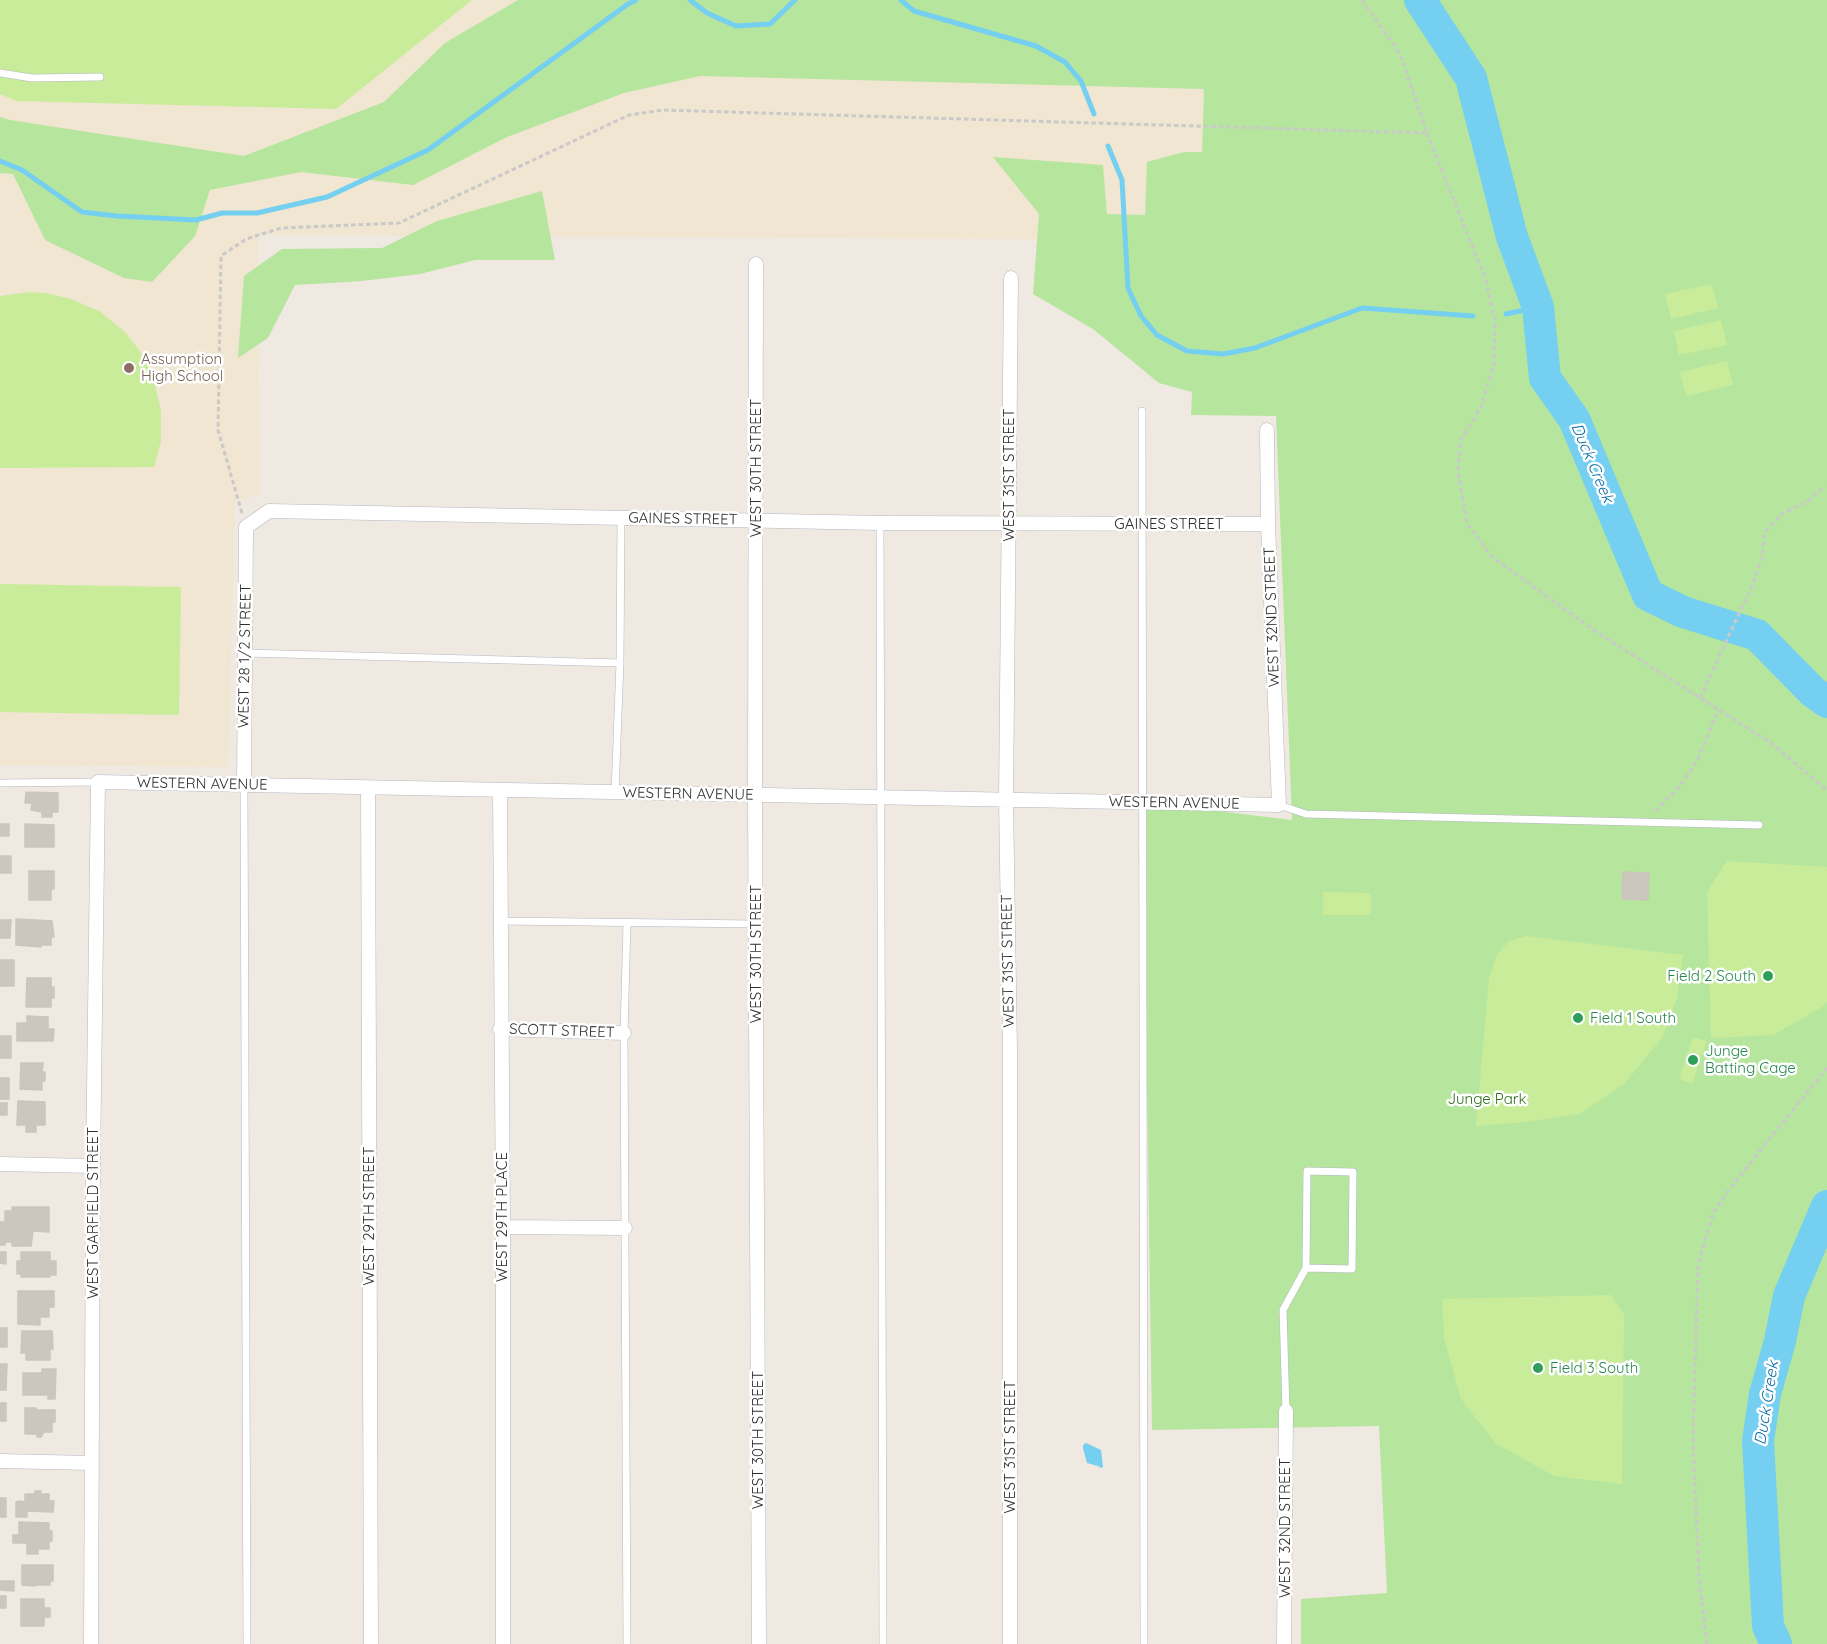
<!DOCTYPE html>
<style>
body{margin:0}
canvas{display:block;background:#efe9e1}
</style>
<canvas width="1827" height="1644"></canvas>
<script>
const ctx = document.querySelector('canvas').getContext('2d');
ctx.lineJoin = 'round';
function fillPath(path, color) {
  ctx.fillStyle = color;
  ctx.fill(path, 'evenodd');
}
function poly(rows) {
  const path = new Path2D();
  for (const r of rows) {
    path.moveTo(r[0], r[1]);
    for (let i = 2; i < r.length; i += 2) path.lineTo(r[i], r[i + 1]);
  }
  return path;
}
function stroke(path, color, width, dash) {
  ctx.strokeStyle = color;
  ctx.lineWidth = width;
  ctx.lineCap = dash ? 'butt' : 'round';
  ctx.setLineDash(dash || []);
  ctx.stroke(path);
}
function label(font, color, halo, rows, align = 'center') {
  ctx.font = font + ' Quicksand,sans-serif';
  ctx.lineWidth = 5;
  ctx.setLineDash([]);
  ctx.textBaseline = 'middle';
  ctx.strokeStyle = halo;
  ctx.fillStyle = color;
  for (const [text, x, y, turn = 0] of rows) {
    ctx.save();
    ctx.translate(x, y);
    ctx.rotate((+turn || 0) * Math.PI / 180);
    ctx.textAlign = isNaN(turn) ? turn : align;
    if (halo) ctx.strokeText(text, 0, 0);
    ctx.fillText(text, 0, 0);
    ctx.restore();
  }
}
fillPath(poly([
 [0,0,1208,0,1198,240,258,235,260,495,235,501,228,767,0,765]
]), '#f0e6d1');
fillPath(poly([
 [518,0,1827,0,1827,1644,1301,1644,1301,1599,1387,1593,1379,1426,1152,1430,1143,802,1292,820,1276,416,1191,415,1192,392,1159,383,1093,329,1033,294,1039,214,993,157,1103,165,1107,214,1145,215,1147,162,1184,152,1202,152,1204,89,700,76,624,93,507,137,413,185,301,172,210,190,195,236,152,282,124,278,45,240,13,174,0,173,0,117,10,120,244,156,384,102,445,43],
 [542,191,555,260,475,260,420,274,362,281,295,285,268,338,238,358,244,276,282,249,382,248,437,221]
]), '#b6e59e');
fillPath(poly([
 [0,0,472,0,336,109,16,101,0,94],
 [1712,284,1718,308,1671,319,1665,294],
 [30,292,45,293,71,299,99,311,125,332,139,350,153,376,161,411,161,441,154,467,0,468,0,296],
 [1721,320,1727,345,1679,355,1674,331],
 [1727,361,1733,385,1686,396,1680,372],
 [0,584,181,587,179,715,0,712],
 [1727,861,1827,867,1827,1002,1822,1007,1773,1035,1711,1038,1707,892],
 [1323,892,1371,893,1371,915,1323,915],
 [1526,936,1683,955,1677,998,1662,1038,1625,1083,1580,1114,1526,1122,1476,1126,1489,978,1496,956,1509,941],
 [1693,1037,1707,1041,1692,1084,1679,1079],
 [1611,1295,1624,1314,1622,1484,1554,1476,1495,1443,1461,1399,1444,1338,1442,1299]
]), '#c9ec9a');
fillPath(poly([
 [1086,1443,1101,1450,1103,1467,1101,1468,1098,1466,1087,1463,1083,1448,1083,1445]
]), '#75cff0');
stroke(poly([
 [690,0,707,13,736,26,770,24,795,0],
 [901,0,914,11,1036,46,1065,62,1081,81,1094,114],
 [1108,146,1122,180,1128,288,1141,316,1157,335,1187,351,1223,354,1255,348,1362,308,1473,316],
 [0,161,22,170,82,212,117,216,196,220,222,213,257,213,327,197,428,150,628,4,636,0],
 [1506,314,1538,307]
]), '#75cff0', 5);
stroke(poly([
 [1420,0,1471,78,1512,237,1538,307,1545,378,1574,419,1648,595,1683,612,1757,635,1813,692,1827,702],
 [1776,1644,1768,1626,1758,1441,1765,1394,1780,1341,1789,1296,1827,1206]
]), '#75cff0', 32);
const building = poly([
 [26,792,58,793,58,812,52,812,52,817,42,817,42,812,31,810,32,803,25,803,26,792],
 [0,824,9,824,9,836,0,836,0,824],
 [25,824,54,825,54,847,25,847,25,824],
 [0,856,11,856,11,873,0,873,0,856],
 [29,871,54,871,54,889,51,889,51,900,29,900,29,871],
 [1623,872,1649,873,1648,900,1622,899,1623,872],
 [16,919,52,921,54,937,51,937,51,945,41,945,41,947,16,945,16,919],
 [0,920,11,920,10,938,0,938,0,920],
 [0,960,14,960,14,986,0,986,0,960],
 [27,978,51,978,51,987,54,987,54,998,51,998,51,1007,26,1007,27,978],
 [27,1016,48,1017,48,1029,54,1029,53,1041,17,1041,17,1023,27,1023,27,1016],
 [0,1036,11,1036,11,1058,0,1058,0,1036],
 [21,1063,43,1063,42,1072,45,1072,45,1081,42,1081,42,1090,20,1089,21,1063],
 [0,1078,9,1078,9,1099,0,1099,0,1078],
 [18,1101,45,1102,45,1125,36,1125,36,1132,26,1132,26,1125,17,1125,18,1101],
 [0,1103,7,1103,7,1115,0,1115,0,1103],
 [12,1207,49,1207,49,1232,33,1231,31,1246,12,1246,12,1242,5,1242,5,1245,0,1245,0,1222,5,1222,5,1211,12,1211,12,1207],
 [0,1252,6,1252,6,1264,0,1263,0,1252],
 [21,1252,50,1252,50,1261,56,1261,56,1275,50,1275,50,1277,21,1277,21,1274,17,1274,17,1261,21,1261,21,1252],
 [18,1291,54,1291,54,1307,49,1307,49,1317,40,1317,40,1325,18,1324,18,1291],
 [0,1328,7,1328,7,1347,0,1347,0,1328],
 [22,1331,52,1331,53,1349,50,1349,50,1360,26,1360,26,1353,21,1353,22,1331],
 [0,1364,7,1364,6,1390,0,1390,0,1364],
 [42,1369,56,1369,55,1399,48,1399,48,1395,23,1395,23,1373,42,1373,42,1369],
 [0,1403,6,1403,6,1421,0,1421,0,1403],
 [25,1408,36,1408,36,1410,55,1410,55,1422,52,1422,52,1432,44,1432,41,1437,37,1437,37,1434,25,1434,25,1408],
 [35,1491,41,1491,40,1494,49,1494,49,1501,54,1501,53,1512,27,1511,27,1517,16,1517,16,1502,20,1501,25,1502,25,1494,35,1494,35,1491],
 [0,1498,6,1498,6,1517,0,1517,0,1498],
 [19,1522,49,1523,49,1531,52,1531,52,1541,49,1541,49,1549,38,1549,38,1554,27,1554,27,1543,13,1543,13,1535,19,1535,19,1522],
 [22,1565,53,1565,53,1581,50,1581,50,1585,35,1585,35,1586,22,1585,22,1565],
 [0,1581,14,1581,14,1591,0,1590,0,1581],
 [0,1596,6,1596,6,1608,0,1608,0,1596],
 [21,1599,44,1599,44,1608,50,1608,50,1617,44,1617,44,1626,21,1626,21,1599]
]);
fillPath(building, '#cbc7bf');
stroke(building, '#cbc5ba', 1.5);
const service = poly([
 [0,73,32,78,100,77],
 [1142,411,1144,1644],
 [880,523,883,1644],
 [246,653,620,663],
 [0,783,98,782],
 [244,785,247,1644],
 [615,792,620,663,621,518],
 [1279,805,1306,814,1759,825],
 [499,921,757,924],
 [627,923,624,1033,627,1644],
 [1286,1411,1283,1310,1306,1268,1352,1269,1353,1172,1307,1171,1306,1268]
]);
const minor = poly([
 [756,264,755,795,759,1644],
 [244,785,246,527,269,511,880,523,1268,524],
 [368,788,371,1644],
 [500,790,503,1227,503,1644],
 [500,1029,624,1033],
 [0,1164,93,1166],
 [503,1227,625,1228],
 [0,1461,91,1463],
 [91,1644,93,1166,98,782,1279,805,1268,524,1267,430],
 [1010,1644,1010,1052,1006,800,1011,278],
 [1284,1644,1286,1411]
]);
stroke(service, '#b4b7c1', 8);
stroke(minor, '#b4b7c1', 15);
stroke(poly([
 [1362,0,1400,54,1427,133,1486,280,1495,322,1494,364,1481,407,1461,439,1458,472,1467,524,1492,557,1595,631,1771,743,1827,790],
 [242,513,218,430,221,256,246,239,281,228,399,223,629,115,663,110,1427,133],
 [1700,698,1754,581,1762,556,1765,532,1783,513,1807,502,1825,486],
 [1655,811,1681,785,1698,759,1718,710],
 [1707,1644,1699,1576,1693,1439,1698,1265,1713,1213,1734,1183,1827,1068]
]), '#c9c9c9', 3, [4.5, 3]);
stroke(service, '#fff', 7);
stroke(minor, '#fff', 14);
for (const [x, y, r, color] of [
 [129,368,6,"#8d6e63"],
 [1768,976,6,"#2e9e5b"],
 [1578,1018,6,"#2e9e5b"],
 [1693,1060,6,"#2e9e5b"],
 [1538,1368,6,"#2e9e5b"]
]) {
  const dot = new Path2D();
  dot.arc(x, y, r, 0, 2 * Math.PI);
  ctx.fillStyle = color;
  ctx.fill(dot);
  stroke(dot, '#fff', 2);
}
label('15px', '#785e54', '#fff', [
 ["Assumption",141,359],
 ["High School",141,376]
], 'left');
label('15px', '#2e2e2e', '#fff', [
 ["WEST 30TH STREET",756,468,-90],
 ["WEST 31ST STREET",1009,475,-90],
 ["GAINES STREET",683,519,1],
 ["GAINES STREET",1169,524],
 ["WEST 32ND STREET",1272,617,-92],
 ["WEST 28 1/2 STREET",245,656,-89],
 ["WESTERN AVENUE",202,784,1],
 ["WESTERN AVENUE",688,794,1],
 ["WESTERN AVENUE",1174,803,1],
 ["WEST 30TH STREET",756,954,-90],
 ["WEST 31ST STREET",1008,961,-91],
 ["SCOTT STREET",562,1031,2],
 ["WEST GARFIELD STREET",93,1213,-90],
 ["WEST 29TH STREET",369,1216,-90],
 ["WEST 29TH PLACE",502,1217,-90],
 ["WEST 30TH STREET",758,1440,-90],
 ["WEST 31ST STREET",1010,1447,-90],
 ["WEST 32ND STREET",1285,1528,-90]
]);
label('15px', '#27864d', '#fff', [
 ["Field 2 South",1756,976,"right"],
 ["Field 1 South",1590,1018],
 ["Junge",1705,1051],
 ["Batting Cage",1705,1068],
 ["Field 3 South",1550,1368]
], 'left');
label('15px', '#2c6e1b', '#fff', [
 ["Junge Park",1487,1099]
]);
label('italic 16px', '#0d6fa3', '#fff', [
 ["Duck Creek",1592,463,67],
 ["Duck Creek",1767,1403,-81]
]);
</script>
